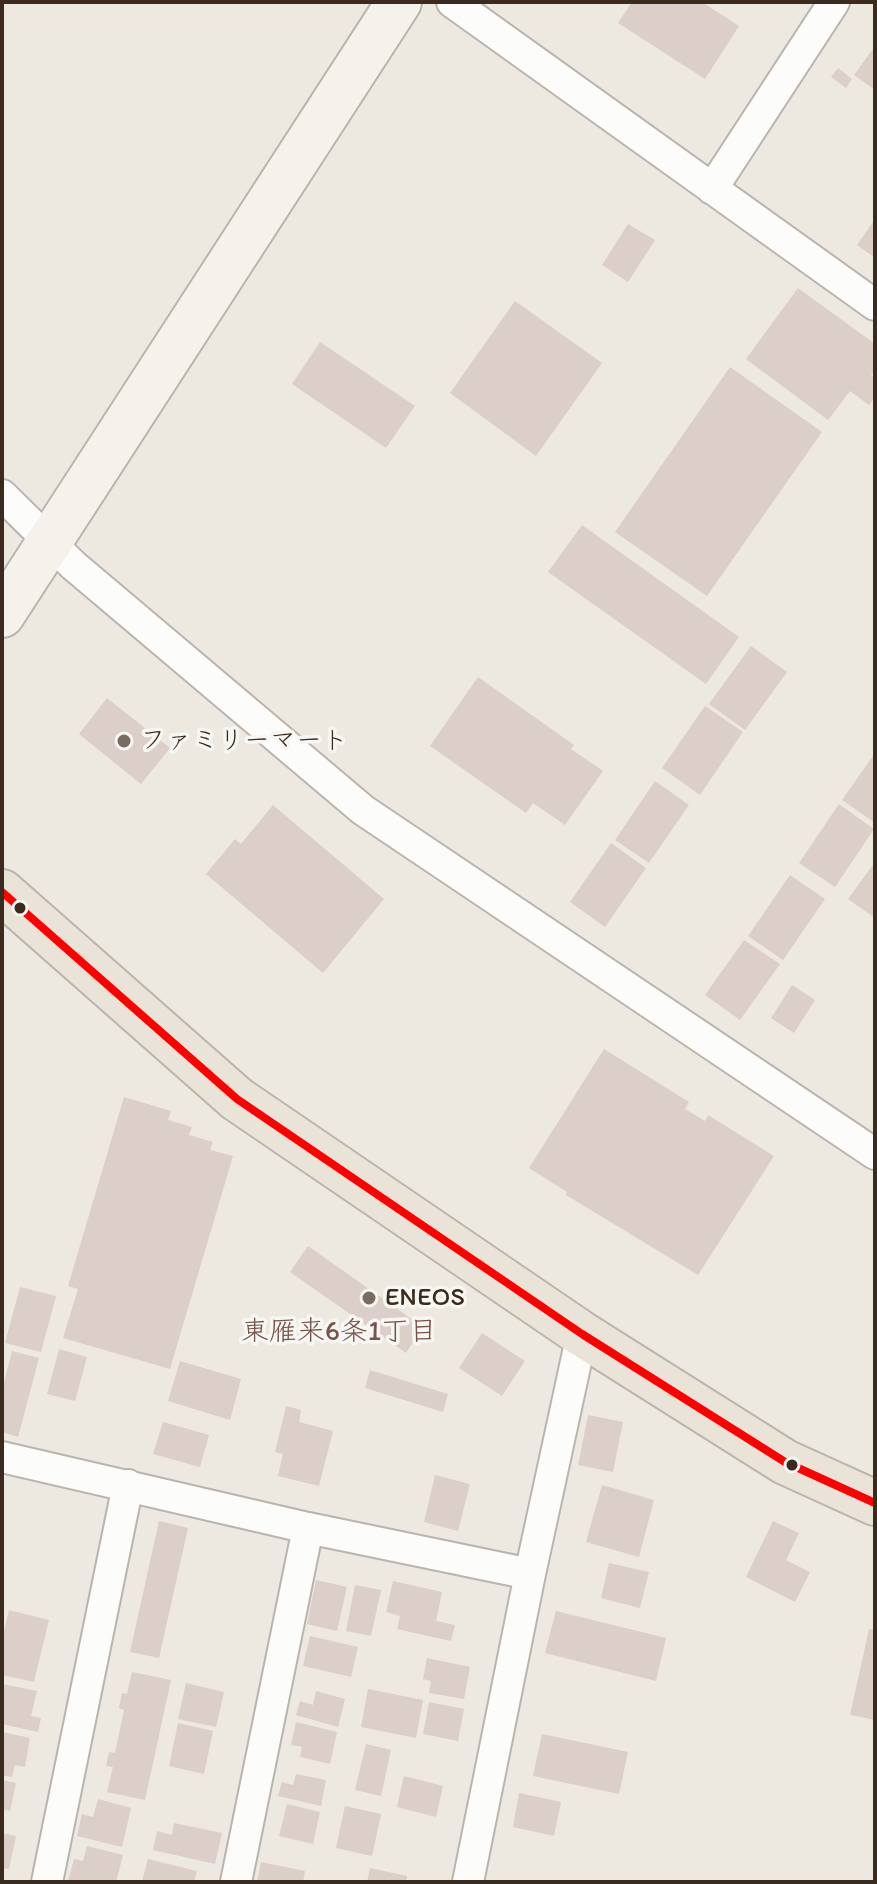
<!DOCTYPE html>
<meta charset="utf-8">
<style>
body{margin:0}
#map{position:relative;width:877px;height:1884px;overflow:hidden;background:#ede9e0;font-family:Itim,sans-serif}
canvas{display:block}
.frame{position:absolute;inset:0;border:4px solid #3b2a1e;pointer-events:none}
</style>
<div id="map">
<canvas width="877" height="1884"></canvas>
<div class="frame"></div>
</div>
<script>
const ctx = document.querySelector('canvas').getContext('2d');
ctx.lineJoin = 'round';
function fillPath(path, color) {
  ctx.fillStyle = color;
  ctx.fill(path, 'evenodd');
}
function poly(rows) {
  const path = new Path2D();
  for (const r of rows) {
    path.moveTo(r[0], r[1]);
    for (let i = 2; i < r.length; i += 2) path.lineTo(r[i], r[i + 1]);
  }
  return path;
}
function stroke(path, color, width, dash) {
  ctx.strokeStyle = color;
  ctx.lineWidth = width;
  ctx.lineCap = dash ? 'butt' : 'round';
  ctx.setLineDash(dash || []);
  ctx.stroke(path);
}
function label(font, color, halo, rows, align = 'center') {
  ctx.font = font + ' Itim,"Klee One",sans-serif';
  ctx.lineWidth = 7;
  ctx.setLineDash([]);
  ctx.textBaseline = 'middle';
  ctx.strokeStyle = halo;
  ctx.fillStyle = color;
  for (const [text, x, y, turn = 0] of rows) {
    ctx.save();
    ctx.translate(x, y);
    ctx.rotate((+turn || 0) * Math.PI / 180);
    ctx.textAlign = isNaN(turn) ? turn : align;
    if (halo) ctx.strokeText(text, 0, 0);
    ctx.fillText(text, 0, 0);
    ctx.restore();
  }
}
fillPath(poly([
 [632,2,702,2,739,26,705,79,618,23],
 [875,46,875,90,854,75],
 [838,68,852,79,846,88,831,77],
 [875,219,875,258,857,245],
 [628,224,655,240,628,282,602,265],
 [798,288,875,344,875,370,871,375,875,378,875,397,869,405,850,391,828,420,746,359],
 [515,301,602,363,536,456,450,393],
 [320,342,415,406,386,448,292,384],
 [730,367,822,432,707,596,615,532],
 [582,525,739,637,706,684,548,572],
 [751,646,787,672,745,730,709,704],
 [478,677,574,745,571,749,603,771,565,825,533,803,526,813,430,746],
 [107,698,170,748,141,784,79,734],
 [705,706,743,732,700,795,662,768],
 [875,753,875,823,842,800],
 [655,781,689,805,649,863,615,840],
 [839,804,874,829,835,887,799,863],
 [273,805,384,899,323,973,206,874,235,839,241,844],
 [611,843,646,868,605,927,570,902],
 [875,862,875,918,848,899],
 [790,875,825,899,783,960,748,936],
 [744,940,780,964,740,1020,705,995],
 [792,985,815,1000,794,1033,771,1018],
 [604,1049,689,1102,685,1109,705,1121,708,1115,774,1156,698,1275,566,1195,567,1192,529,1168],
 [124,1097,171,1111,168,1120,192,1127,189,1135,213,1142,210,1150,233,1156,170,1369,63,1338,78,1289,68,1286],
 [308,1246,423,1327,406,1353,290,1272],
 [20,1287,56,1296,41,1352,5,1343],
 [482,1333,525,1361,502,1396,459,1368],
 [59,1349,87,1357,75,1401,47,1394],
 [12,1351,39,1358,18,1437,2,1432,2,1390],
 [180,1361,241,1379,230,1420,168,1401],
 [370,1370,448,1394,443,1412,365,1388],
 [286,1406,301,1410,299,1422,333,1431,319,1486,278,1476,283,1454,275,1452],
 [588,1415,623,1422,613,1472,578,1465],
 [163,1422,209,1435,200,1467,153,1454],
 [435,1475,470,1484,458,1531,424,1522],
 [602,1485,654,1500,639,1557,586,1542],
 [159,1521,188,1528,159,1658,130,1652],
 [773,1521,799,1533,786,1560,810,1572,795,1602,746,1577],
 [609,1563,649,1572,640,1608,601,1598],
 [316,1580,347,1587,337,1631,307,1624],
 [393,1581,442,1592,436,1621,455,1625,451,1641,397,1629,400,1616,386,1612],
 [355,1585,381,1590,371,1636,346,1631],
 [9,1610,49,1620,34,1682,2,1675,2,1639],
 [556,1611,666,1638,656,1681,545,1653],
 [869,1629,875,1630,875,1720,850,1715],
 [310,1636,358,1647,351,1677,303,1666],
 [427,1658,470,1667,464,1699,429,1693,431,1681,423,1679],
 [132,1672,171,1680,145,1800,107,1792,113,1767,106,1766,109,1752,115,1753,124,1710,119,1708,122,1693,127,1694],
 [186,1683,224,1692,216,1727,178,1719],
 [2,1684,37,1691,31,1716,41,1718,38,1732,2,1724],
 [368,1689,423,1700,416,1738,361,1727],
 [316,1691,345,1699,338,1727,296,1715,300,1701,313,1705],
 [429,1702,464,1709,458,1741,423,1734],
 [296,1722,337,1732,330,1764,300,1757,302,1747,291,1745],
 [178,1723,213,1731,204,1774,169,1766],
 [2,1732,30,1738,25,1767,15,1765,12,1777,2,1775],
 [542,1734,628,1752,619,1794,533,1776],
 [366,1744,391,1750,381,1796,355,1790],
 [296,1774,326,1780,321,1806,278,1796,282,1782,293,1785],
 [404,1776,443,1786,436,1817,397,1807],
 [2,1780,16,1783,10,1811,2,1809],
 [519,1793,561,1802,554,1836,513,1827],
 [98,1799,131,1808,122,1847,77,1836,82,1814,93,1817],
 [287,1804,320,1812,313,1844,279,1836],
 [345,1806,381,1814,372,1856,336,1848],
 [174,1823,222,1833,215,1864,153,1850,157,1831,172,1835],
 [2,1833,16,1836,9,1869,2,1868],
 [87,1846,123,1855,116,1882,68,1881,74,1859,83,1861],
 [148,1859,197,1871,194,1882,142,1882],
 [261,1862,305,1871,303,1882,257,1882],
 [370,1868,407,1876,406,1882,367,1882]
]), '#dccec8');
const street = poly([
 [452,2,875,305],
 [712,189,834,2],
 [2,495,73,565,363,810,875,1154],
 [2,1457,308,1528,530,1574],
 [47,1882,128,1485],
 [236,1882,308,1528],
 [468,1882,530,1574,582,1334]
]);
const secondary = poly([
 [2,615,399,2]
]);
const highway = poly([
 [2,892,237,1099,582,1334,785,1462,875,1503]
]);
stroke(street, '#b9b5ae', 34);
stroke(secondary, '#b9b5ae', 48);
stroke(highway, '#b9b5ae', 48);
stroke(street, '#fcfcfa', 30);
stroke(secondary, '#f5f2ec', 44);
stroke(highway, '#eae3d8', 44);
stroke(poly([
 [2,892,237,1099,582,1334,785,1462,875,1503]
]), '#f00', 8);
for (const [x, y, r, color] of [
 [124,741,8,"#796d62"],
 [20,908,7,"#3b2a1e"],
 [369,1298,8,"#796d62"],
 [792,1465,7,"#3b2a1e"]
]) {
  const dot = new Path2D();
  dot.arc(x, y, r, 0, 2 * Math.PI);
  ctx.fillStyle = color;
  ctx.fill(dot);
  stroke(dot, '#f6f6f2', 3);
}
label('26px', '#3b2a1e', '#f6f6f2', [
 ["ファミリーマート",140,741],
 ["ENEOS",385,1298]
], 'left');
label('28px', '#77544b', '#f6f6f2', [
 ["東雁来6条1丁目",339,1333]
]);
</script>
